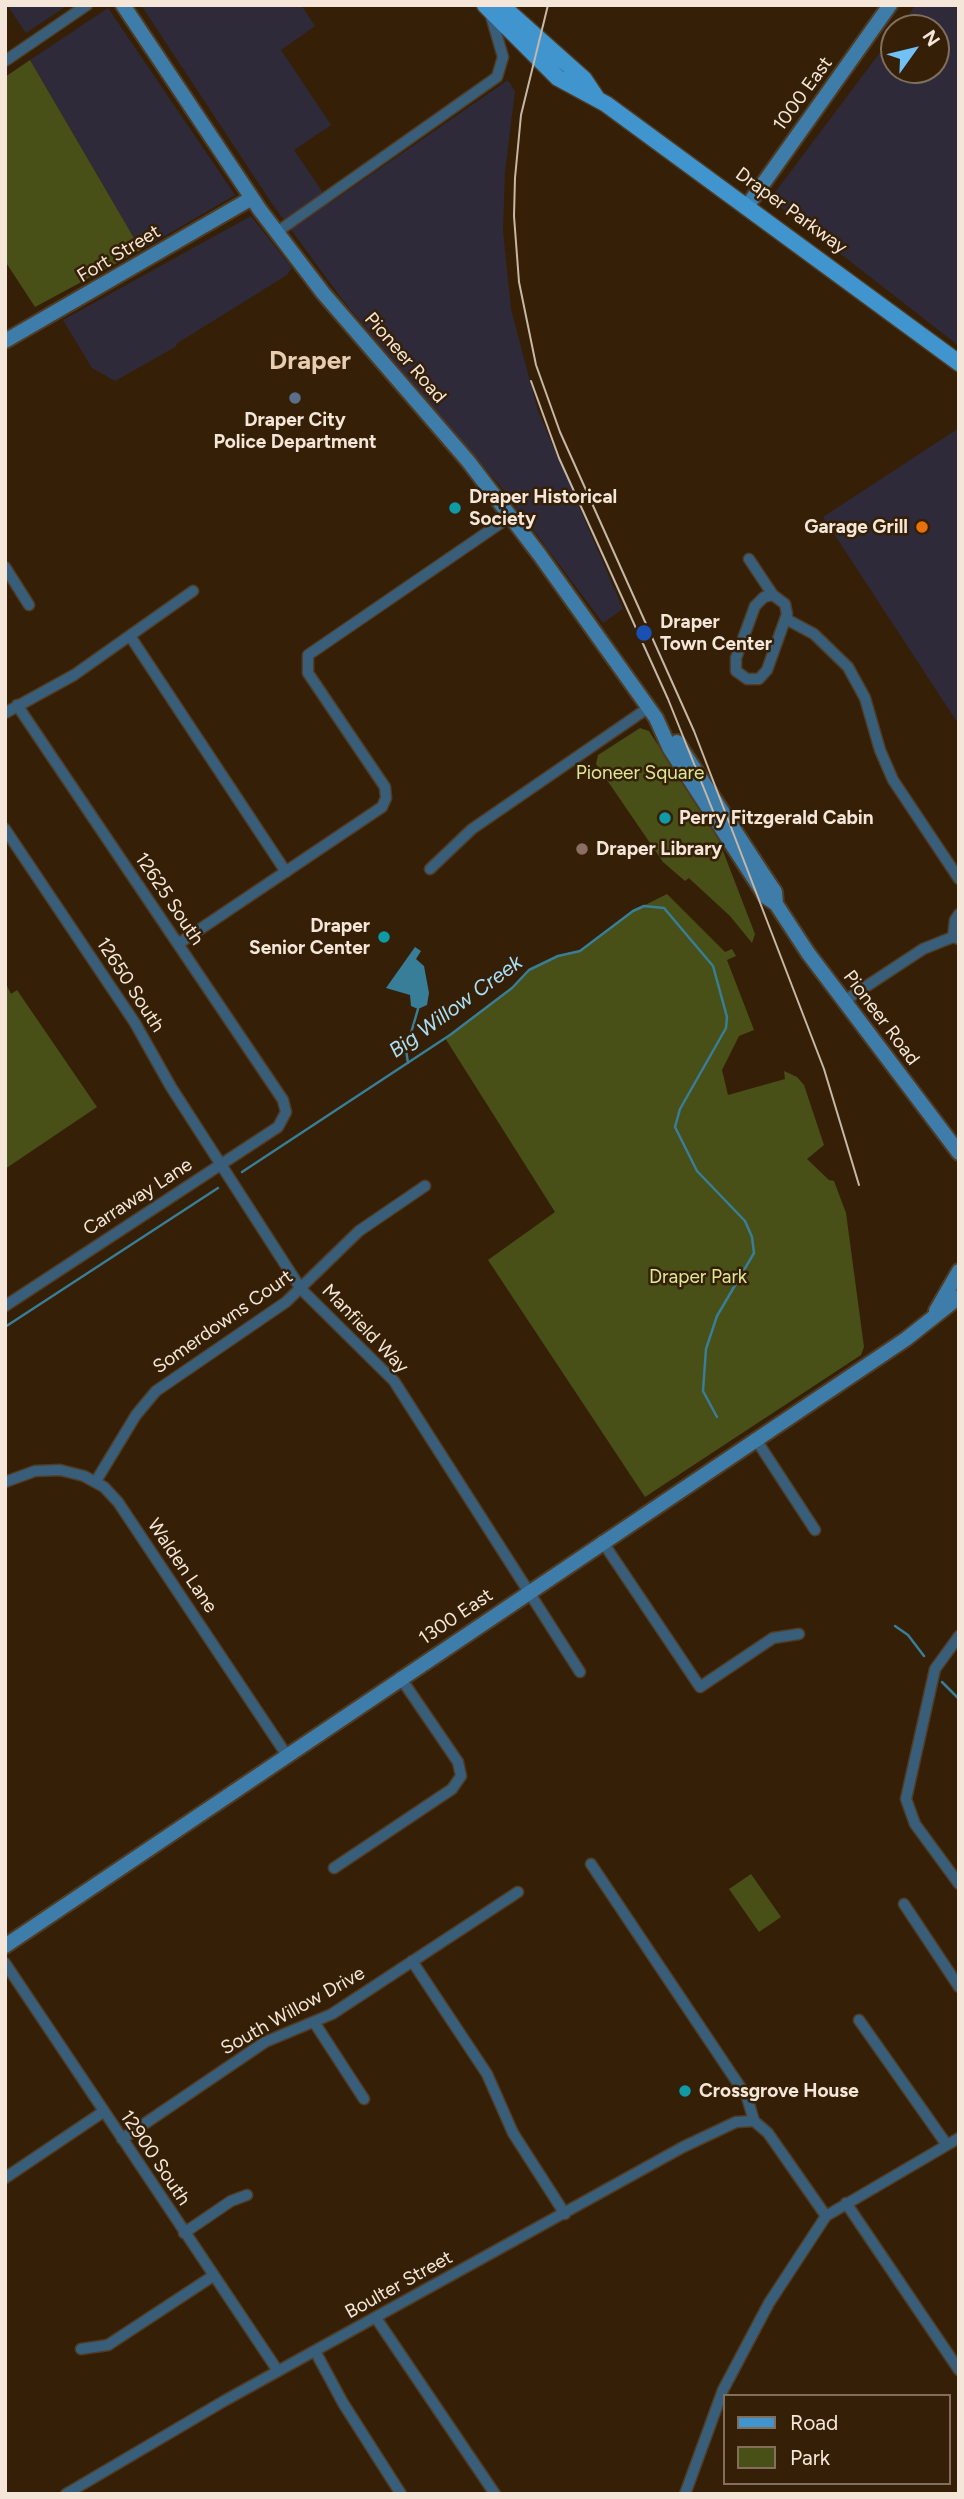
<!DOCTYPE html>
<style>
body{margin:0}
#map{position:relative;width:964px;height:2499px;overflow:hidden;background:#352007;font-family:Figtree,sans-serif}
canvas{display:block}
.frame{position:absolute;inset:0;border:7px solid #f4e6d8;pointer-events:none}
.legend{position:absolute;left:723px;top:2394px;width:228px;height:91px;box-sizing:border-box;background:#352007;border:2px solid #816f5b;margin:0;padding:9px 12px;list-style:none;font-size:21px;color:#f4e6d8}
.legend li{display:flex;align-items:center;gap:14px;height:35px}
.legend b{width:35px;border:2px solid #816f5b}
.north{position:absolute;left:880px;top:14px;width:70px;height:70px;box-sizing:border-box;background:#352007;border:2px solid #816f5b;border-radius:50%;rotate:56deg;font-size:19px;font-weight:700;line-height:28px;text-align:center;color:#f4e6d8}
.north::after{content:'';display:block;margin:auto;width:24px;height:32px;background:#72c1f5;clip-path:polygon(50% 0,100% 100%,50% 72%,0 100%)}
</style>
<div id="map">
<canvas width="964" height="2499"></canvas>
<div class="frame"></div>
<ul class="legend">
<li><b style="height:9px;background:#4095cf"></b>Road</li>
<li><b style="height:19px;background:#484f17"></b>Park</li>
</ul>
<div class="north">N</div>
</div>
<script>
const ctx = document.querySelector('canvas').getContext('2d');
ctx.lineJoin = 'round';
function fillPath(path, color) {
  ctx.fillStyle = color;
  ctx.fill(path, 'evenodd');
}
function poly(rows) {
  const path = new Path2D();
  for (const r of rows) {
    path.moveTo(r[0], r[1]);
    for (let i = 2; i < r.length; i += 2) path.lineTo(r[i], r[i + 1]);
  }
  return path;
}
function stroke(path, color, width, dash) {
  ctx.strokeStyle = color;
  ctx.lineWidth = width;
  ctx.lineCap = dash ? 'butt' : 'round';
  ctx.setLineDash(dash || []);
  ctx.stroke(path);
}
function label(font, color, halo, rows, align = 'center') {
  ctx.font = font + ' Figtree,sans-serif';
  ctx.lineWidth = 5;
  ctx.setLineDash([]);
  ctx.textBaseline = 'middle';
  ctx.strokeStyle = halo;
  ctx.fillStyle = color;
  for (const [text, x, y, turn = 0] of rows) {
    ctx.save();
    ctx.translate(x, y);
    ctx.rotate((+turn || 0) * Math.PI / 180);
    ctx.textAlign = isNaN(turn) ? turn : align;
    if (halo) ctx.strokeText(text, 0, 0);
    ctx.fillText(text, 0, 0);
    ctx.restore();
  }
}
fillPath(poly([
 [7,5,68,5,26,33],
 [141,5,301,5,315,26,281,50,331,125,294,150,330,203,508,80,515,91,505,172,503,231,511,309,538,411,623,609,603,623,501,487,344,302,273,205],
 [916,5,959,5,959,346,770,199,894,34,894,70,936,70,936,28,899,28],
 [108,8,235,195,141,250,30,60],
 [251,216,292,268,287,275,176,344,177,346,115,381,92,368,63,320],
 [959,428,959,725,823,517]
]), '#2e2a3a');
fillPath(poly([
 [30,60,141,250,35,307,5,261,5,77],
 [640,728,649,731,718,838,755,934,752,943,730,916,692,881,689,878,685,881,663,862,596,764,598,755],
 [667,894,725,952,732,949,736,956,727,960,754,1030,739,1036,722,1070,728,1095,785,1079,784,1071,797,1077,804,1085,824,1145,807,1159,829,1180,834,1181,846,1213,864,1347,861,1355,645,1497,488,1260,555,1212,445,1038,512,988,529,970,558,956,580,951,633,911],
 [5,982,11,994,17,990,97,1107,5,1169],
 [751,1874,781,1917,759,1932,729,1889]
]), '#484f17');
fillPath(poly([
 [415,947,421,951,416,959,424,966,429,993,427,1005,418,1009,411,1006,410,995,386,988]
]), '#387e98');
stroke(poly([
 [408,1063,406,1050,418,1009],
 [242,1172,450,1035,512,988,529,970,558,956,580,951,633,911,644,906,664,908,713,966,727,1017,726,1028,680,1109,675,1127,697,1171,745,1221,752,1237,754,1253,717,1316,706,1349,703,1391,717,1417],
 [5,1327,218,1188],
 [895,1626,908,1635,924,1656],
 [942,1682,959,1699]
]), '#387e98', 2.5);
const street = poly([
 [5,61,87,5],
 [277,232,497,77,503,57,491,16],
 [749,559,773,595,785,604,787,614,767,670,759,679,747,679,736,671,736,658,755,606,764,597,773,595],
 [5,567,29,605],
 [786,619,814,634,848,667,865,698,880,750,893,780,959,879],
 [130,636,286,872],
 [5,713,74,675,193,591],
 [5,829,135,1023,171,1087,301,1289,394,1381,580,1672],
 [430,869,472,829,648,708],
 [953,937,955,920,959,914],
 [178,944,382,807,386,798,385,787,308,673,308,655,511,516],
 [844,1001,923,949,953,937,959,939],
 [5,1306,278,1127,286,1112,283,1100,17,705],
 [755,1438,815,1530],
 [96,1481,136,1415,156,1391,286,1302,359,1231,425,1186],
 [5,1482,35,1471,60,1470,84,1476,104,1487,118,1502,286,1754],
 [602,1541,700,1687,773,1638,799,1634],
 [959,1636,935,1669,906,1799,915,1824,959,1884],
 [591,1864,747,2097,754,2121],
 [334,1868,452,1789,461,1776,458,1762,400,1677],
 [904,1904,959,1987],
 [412,1961,487,2074,513,2133,565,2214],
 [5,1963,278,2371],
 [859,2020,947,2145],
 [314,2022,364,2099],
 [754,2121,768,2133,826,2216],
 [122,2139,265,2042,332,2014,518,1892],
 [5,2178,103,2112],
 [846,2203,959,2370],
 [184,2233,231,2201,247,2195],
 [376,2318,495,2494],
 [81,2349,108,2345,213,2276],
 [315,2351,343,2403,401,2494],
 [66,2494,224,2401,683,2147,736,2122,754,2121],
 [685,2494,723,2390,769,2303,826,2216,959,2138]
]);
const secondary = poly([
 [123,5,260,210,323,293,468,461,539,554,656,718,670,749,766,897,776,904],
 [748,205,890,5],
 [5,341,252,198],
 [677,742,763,874,775,892,776,904,808,953,959,1153],
 [936,1311,959,1271],
 [5,1946,906,1339,959,1297]
]);
const primary = poly([
 [485,5,558,78,606,104,959,363],
 [501,5,584,79,596,97]
]);
stroke(street, '#503c24', 13);
stroke(secondary, '#503c24', 18);
stroke(primary, '#503c24', 19);
stroke(street, '#385e7a', 10);
stroke(secondary, '#3e7daa', 14);
stroke(primary, '#4095cf', 16);
stroke(poly([
 [548,5,521,115,515,178,514,216,519,282,536,365,560,432,694,731,824,1069,859,1185],
 [531,381,559,458,668,699,715,816]
]), '#c6b7a6', 2);
for (const [x, y, r, color] of [
 [295,398,7,"#5c6f8a"],
 [455,508,7,"#0f9aa8"],
 [922,527,7,"#e8710a"],
 [644,633,9,"#1a4fb4"],
 [665,818,7,"#0f9aa8"],
 [582,849,7,"#8d6e63"],
 [384,937,7,"#0f9aa8"],
 [685,2091,7,"#0f9aa8"]
]) {
  const dot = new Path2D();
  dot.arc(x, y, r, 0, 2 * Math.PI);
  ctx.fillStyle = color;
  ctx.fill(dot);
  stroke(dot, '#352007', 2.5);
}
label('19px', '#f4e6d8', '#352007', [
 ["1000 East",803,94,-54],
 ["Draper Parkway",791,211,36],
 ["Fort Street",119,254,-31],
 ["Pioneer Road",405,358,49],
 ["12625 South",169,899,56],
 ["12650 South",130,985,57],
 ["Pioneer Road",881,1018,53],
 ["Carraway Lane",138,1197,-33],
 ["Somerdowns Court",223,1322,-35],
 ["Manfield Way",365,1329,46],
 ["Walden Lane",182,1566,56],
 ["1300 East",456,1617,-34],
 ["South Willow Drive",293,2011,-29],
 ["12900 South",155,2158,56],
 ["Boulter Street",399,2285,-29]
]);
label('bold 19px', '#f4e6d8', '#352007', [
 ["Draper City",295,420,"center"],
 ["Police Department",295,442,"center"],
 ["Draper Historical",469,497],
 ["Society",469,519],
 ["Garage Grill",908,527,"right"],
 ["Draper",660,622],
 ["Town Center",660,644],
 ["Perry Fitzgerald Cabin",679,818],
 ["Draper Library",596,849],
 ["Draper",370,926,"right"],
 ["Senior Center",370,948,"right"],
 ["Crossgrove House",699,2091]
], 'left');
label('19px', '#ddea94', '#352007', [
 ["Pioneer Square",640,773],
 ["Draper Park",698,1277]
]);
label('italic 21px', '#a8e0f8', '#352007', [
 ["Big Willow Creek",456,1007,-36]
]);
label('bold 26px', '#e8cdb0', '#352007', [
 ["Draper",310,361]
]);
</script>
